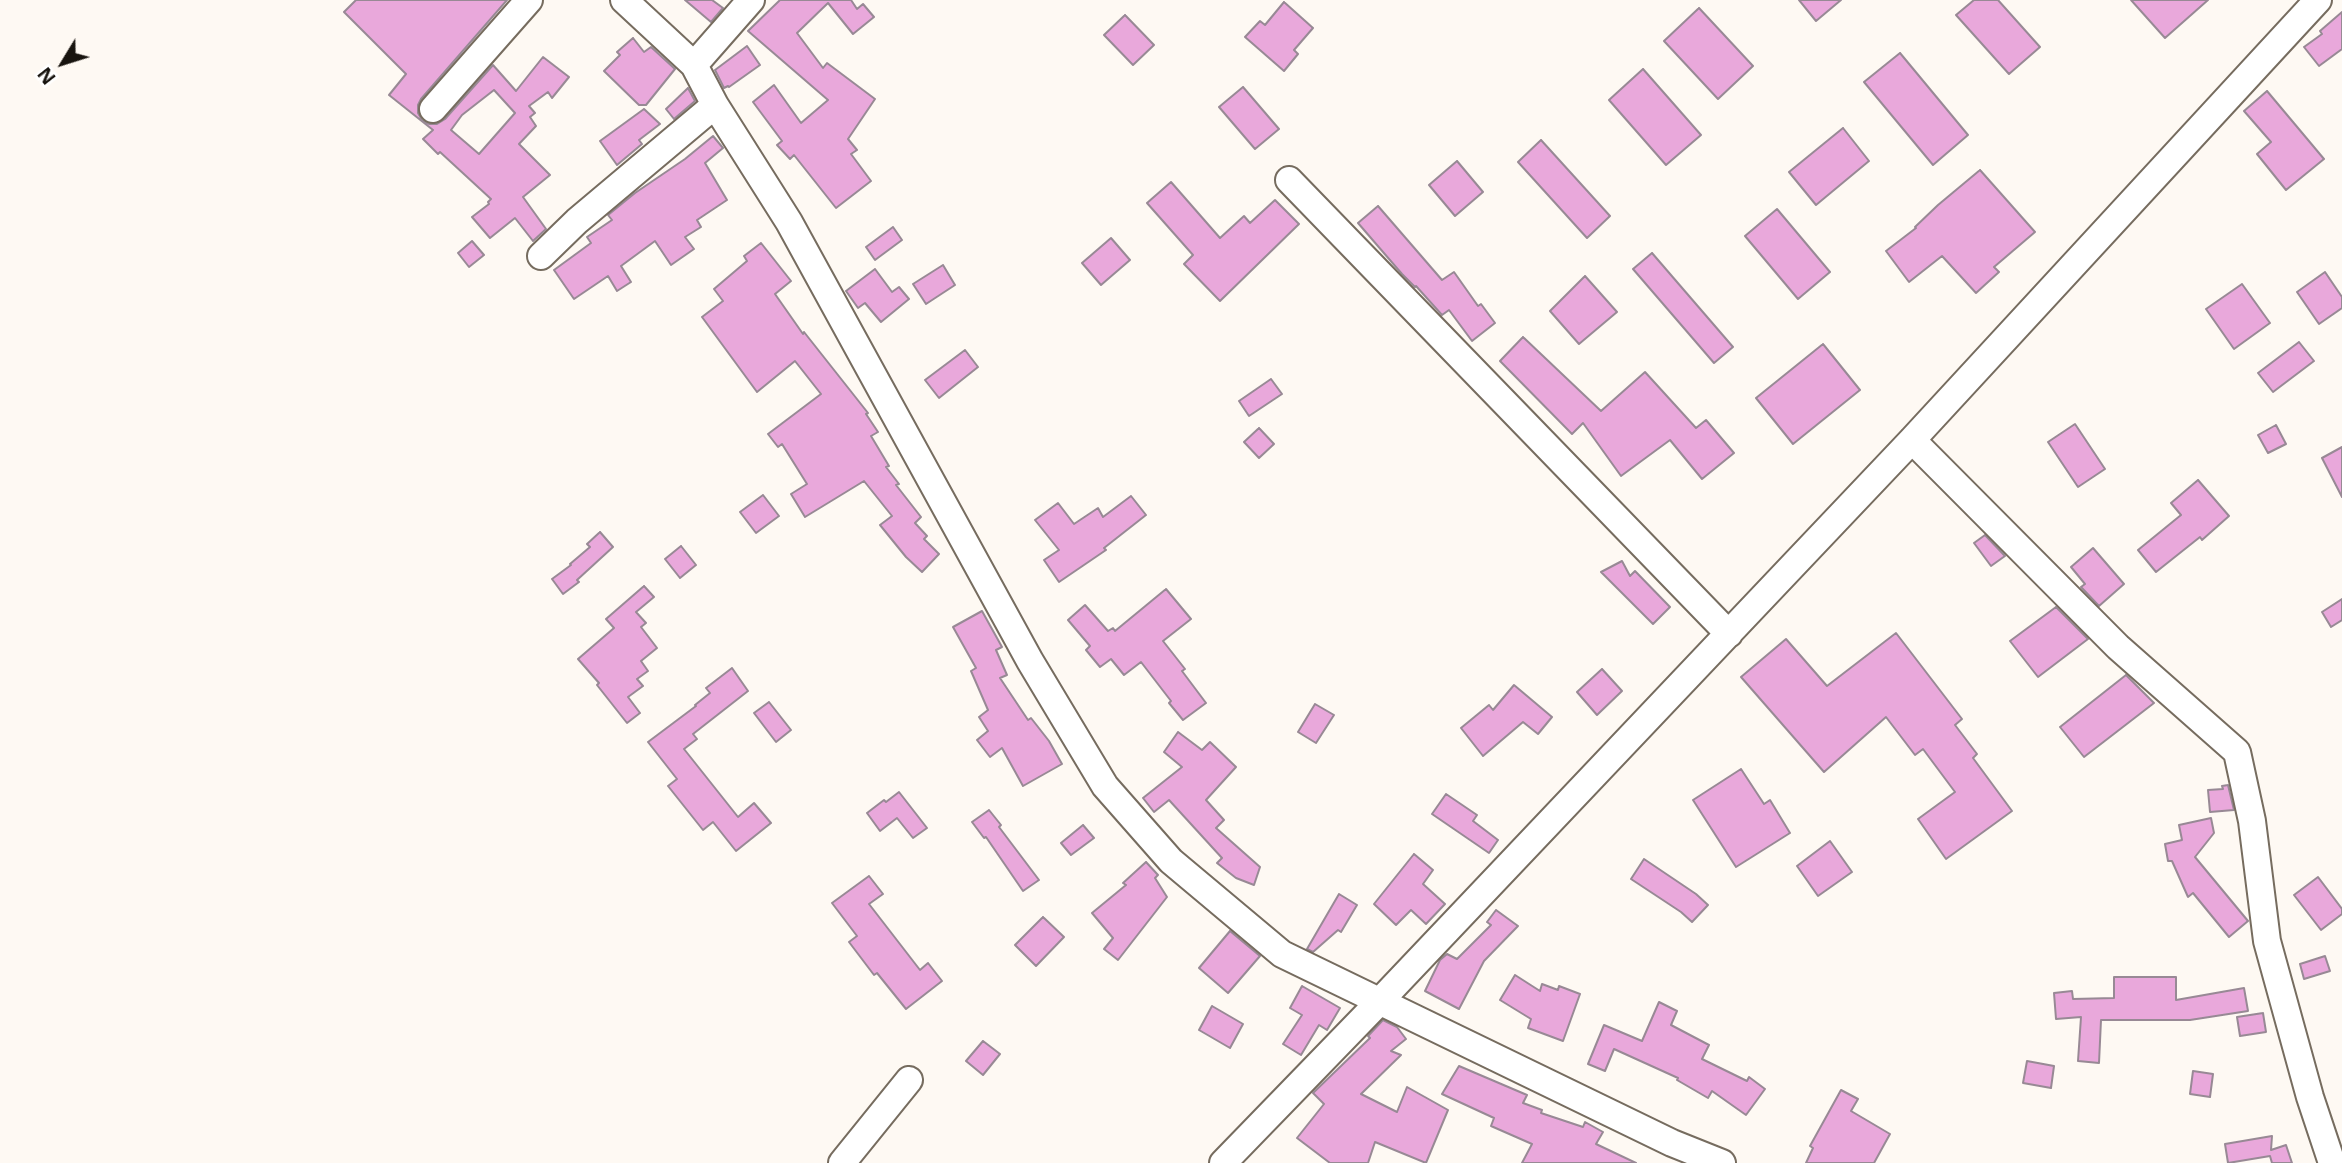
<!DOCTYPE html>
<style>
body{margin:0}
#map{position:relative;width:2342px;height:1163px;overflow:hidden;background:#fef9f3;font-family:"Noto Sans",sans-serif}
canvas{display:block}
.north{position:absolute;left:28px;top:28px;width:70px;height:70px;-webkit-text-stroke:5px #fff;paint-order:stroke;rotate:232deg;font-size:19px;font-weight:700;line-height:28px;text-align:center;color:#18140f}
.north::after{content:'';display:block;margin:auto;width:24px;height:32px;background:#18140f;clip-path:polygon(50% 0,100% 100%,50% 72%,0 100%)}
</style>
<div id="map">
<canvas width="2342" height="1163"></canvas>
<div class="north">N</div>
</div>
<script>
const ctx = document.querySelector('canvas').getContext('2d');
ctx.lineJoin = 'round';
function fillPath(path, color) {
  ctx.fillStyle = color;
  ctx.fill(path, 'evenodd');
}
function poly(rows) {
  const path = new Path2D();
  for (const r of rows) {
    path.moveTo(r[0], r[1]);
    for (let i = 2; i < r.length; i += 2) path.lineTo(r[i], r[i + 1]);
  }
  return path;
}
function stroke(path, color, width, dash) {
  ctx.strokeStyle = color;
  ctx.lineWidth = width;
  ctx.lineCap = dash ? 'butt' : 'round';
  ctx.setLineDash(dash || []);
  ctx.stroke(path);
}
const building = poly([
 [356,0,507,0,421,99,418,105,418,113,422,120,429,124,437,124,445,119,493,65,516,91,543,57,569,77,552,98,548,92,529,106,535,113,530,117,536,126,519,144,550,175,523,197,546,229,533,241,515,218,490,238,472,217,489,204,488,202,491,199,440,152,438,154,423,139,433,130,389,95,406,74,344,12,356,0],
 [494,90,515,113,479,154,451,130,462,115,494,90],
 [685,0,712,0,723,8,711,22,685,0],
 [780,0,851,0,857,9,863,4,874,17,853,34,828,3,797,33,823,68,827,63,875,99,848,139,857,150,851,154,871,181,836,208,794,155,790,159,777,145,782,141,753,102,774,85,801,123,828,100,748,31,780,0],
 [1799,0,1841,0,1816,21,1799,0],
 [1974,0,1998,0,2040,47,2009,74,1956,15,1974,0],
 [2131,0,2208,0,2165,38,2131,0],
 [1284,2,1313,28,1294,50,1298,54,1284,71,1245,37,1260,21,1265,25,1284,2],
 [1699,8,1753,66,1718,99,1664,41,1699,8],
 [2342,12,2342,49,2319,66,2304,47,2322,34,2320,31,2342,12],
 [1125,15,1154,45,1133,65,1104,35,1125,15],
 [633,38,644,52,651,47,675,69,646,105,639,105,604,71,620,55,617,52,633,38],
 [747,46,760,65,729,87,728,86,724,88,715,70,747,46],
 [1900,53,1968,135,1933,165,1864,82,1900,53],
 [1643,69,1701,135,1666,165,1609,100,1643,69],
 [1243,87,1279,129,1255,149,1219,107,1243,87],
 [688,88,695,101,674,119,666,109,688,88],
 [2267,91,2324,159,2286,190,2257,154,2271,142,2244,111,2267,91],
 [644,109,660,124,639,140,642,144,617,165,600,141,644,109],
 [1843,128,1869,161,1816,205,1789,172,1843,128],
 [713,136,723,148,705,163,727,200,697,220,701,227,685,237,694,249,671,265,655,241,621,266,631,282,617,291,608,276,574,299,554,270,591,243,587,237,612,220,608,215,635,193,685,159,713,136],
 [1541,140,1610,216,1587,238,1518,162,1541,140],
 [1457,161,1483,192,1455,216,1429,185,1457,161],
 [1980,170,2035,232,1994,267,1999,272,1976,293,1942,256,1909,282,1886,251,1916,228,1915,227,1938,205,1980,170],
 [1171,182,1220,238,1244,216,1250,223,1275,200,1299,224,1220,301,1184,264,1193,255,1147,203,1171,182],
 [1378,206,1442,280,1454,272,1478,306,1481,304,1495,323,1472,341,1449,310,1442,315,1416,286,1415,287,1402,274,1358,223,1378,206],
 [1777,209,1830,272,1798,299,1745,236,1777,209],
 [893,227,902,240,875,260,866,247,893,227],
 [1111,238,1130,260,1101,285,1082,263,1111,238],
 [472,241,484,255,469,267,458,253,472,241],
 [761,243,791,281,775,294,803,334,804,332,868,413,866,414,878,432,871,436,889,466,886,467,899,484,896,485,921,517,915,523,927,536,924,539,939,554,922,572,906,557,880,525,892,516,864,481,805,517,791,494,807,484,782,444,778,447,768,434,821,394,795,361,757,392,702,317,723,301,714,289,747,261,744,256,761,243],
 [1652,253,1733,347,1714,363,1633,269,1652,253],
 [943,265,955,285,926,304,913,284,943,265],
 [875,269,892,292,899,287,909,299,881,322,865,303,858,308,846,291,875,269],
 [2325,272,2342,297,2342,308,2319,324,2297,292,2325,272],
 [1585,276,1617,312,1579,344,1550,311,1585,276],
 [2242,284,2270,323,2234,349,2206,309,2242,284],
 [1523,337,1601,411,1645,372,1696,428,1706,420,1734,453,1702,479,1670,440,1621,476,1583,423,1572,434,1500,361,1523,337],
 [2299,342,2314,361,2273,392,2258,373,2299,342],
 [1823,344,1860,390,1793,444,1756,398,1823,344],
 [965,350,978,367,939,398,925,380,965,350],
 [1271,379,1282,394,1249,416,1239,401,1271,379],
 [2075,424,2105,469,2078,487,2048,442,2075,424],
 [2276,425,2286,444,2268,453,2258,435,2276,425],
 [1259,428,1274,444,1259,458,1244,442,1259,428],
 [2342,447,2342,497,2322,458,2342,447],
 [2198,480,2229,516,2202,540,2200,537,2156,572,2138,550,2181,515,2171,503,2198,480],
 [763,495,779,516,756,533,740,512,763,495],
 [1131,496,1146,515,1104,548,1106,550,1059,582,1044,560,1059,550,1035,520,1058,503,1074,524,1098,508,1103,517,1131,496],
 [600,532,613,547,577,580,579,582,563,594,552,579,571,565,570,564,590,547,587,544,600,532],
 [1985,535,2005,556,1991,566,1974,543,1985,535],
 [681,546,696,565,680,578,665,559,681,546],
 [2093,548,2124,584,2099,606,2081,587,2085,584,2071,567,2093,548],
 [1622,561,1630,576,1635,571,1670,607,1653,624,1601,572,1622,561],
 [644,586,654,597,636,612,646,623,641,627,657,648,641,661,648,671,637,679,643,686,628,697,640,713,627,723,597,685,599,683,578,659,614,628,606,619,644,586],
 [1166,589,1191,619,1163,641,1185,669,1182,671,1206,703,1183,720,1169,703,1171,701,1141,662,1124,675,1111,659,1100,667,1086,650,1090,646,1068,620,1085,605,1108,631,1113,628,1115,631,1166,589],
 [2342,599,2342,620,2331,627,2322,612,2342,599],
 [2056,607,2088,639,2038,677,2010,641,2056,607],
 [982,611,1002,647,996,650,1007,675,1000,678,1028,720,1031,718,1049,741,1062,764,1023,786,1002,748,990,757,977,740,988,731,979,717,988,710,971,671,976,668,953,627,982,611],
 [1896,633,1962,719,1955,725,1977,754,1973,758,2012,811,1946,859,1918,819,1955,792,1923,749,1915,755,1886,717,1824,772,1741,677,1786,639,1827,686,1896,633],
 [732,668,748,691,693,734,697,739,684,749,738,817,754,803,771,823,736,851,713,822,703,830,668,786,677,779,648,742,696,706,695,705,710,693,706,688,732,668],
 [1602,669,1622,691,1597,715,1577,692,1602,669],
 [2126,675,2154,703,2084,757,2060,727,2126,675],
 [1514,685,1552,717,1538,734,1523,722,1483,756,1461,728,1489,705,1493,710,1514,685],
 [769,702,791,730,776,742,754,713,769,702],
 [1315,704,1334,715,1316,743,1298,732,1315,704],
 [1178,732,1202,750,1210,742,1236,767,1206,800,1224,820,1216,828,1260,867,1254,885,1236,878,1217,863,1222,858,1169,800,1154,812,1143,798,1182,767,1164,752,1178,732],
 [1741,769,1764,804,1770,800,1790,833,1736,867,1693,800,1741,769],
 [2228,785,2234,810,2210,812,2208,790,2223,789,2222,786,2228,785],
 [899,792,927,828,913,838,897,818,880,831,867,813,884,800,886,802,899,792],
 [1446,794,1477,815,1473,821,1498,840,1489,853,1432,814,1446,794],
 [989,810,1001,825,999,827,1039,880,1023,891,986,837,984,838,972,822,989,810],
 [2211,818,2214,833,2195,857,2248,921,2229,937,2193,893,2188,897,2172,861,2168,861,2165,844,2182,840,2179,825,2211,818],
 [1083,825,1094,838,1071,855,1061,843,1083,825],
 [1830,841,1852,872,1818,896,1797,866,1830,841],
 [1414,854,1433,870,1423,884,1445,904,1426,924,1411,910,1396,925,1374,904,1414,854],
 [1644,859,1696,894,1708,905,1692,922,1681,912,1631,879,1644,859],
 [1146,862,1158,875,1155,878,1167,897,1118,960,1104,949,1113,938,1092,913,1126,885,1123,883,1146,862],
 [869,876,883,894,869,904,920,970,928,963,942,981,906,1009,877,973,874,975,849,942,857,936,832,903,869,876],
 [2318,877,2342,909,2342,914,2321,930,2294,895,2318,877],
 [1339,894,1357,905,1341,932,1338,930,1313,952,1307,949,1339,894],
 [1496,910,1518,926,1484,961,1459,1009,1425,991,1440,960,1447,954,1457,959,1491,925,1487,922,1496,910],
 [1043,917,1064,937,1036,966,1015,945,1043,917],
 [1230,931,1260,956,1228,993,1199,968,1230,931],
 [2325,956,2330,971,2304,979,2300,964,2325,956],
 [1515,975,1540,991,1542,984,1558,990,1559,986,1580,994,1563,1041,1528,1028,1531,1019,1500,1000,1515,975],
 [2114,977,2176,977,2176,1000,2244,988,2248,1011,2190,1020,2101,1020,2099,1063,2078,1061,2081,1017,2056,1019,2054,993,2072,991,2073,999,2114,998,2114,977],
 [1302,986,1340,1008,1327,1030,1319,1025,1301,1055,1283,1044,1302,1015,1290,1008,1302,986],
 [1659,1002,1677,1011,1671,1025,1709,1045,1702,1059,1747,1081,1749,1077,1765,1089,1746,1115,1712,1091,1708,1098,1677,1080,1678,1078,1614,1049,1605,1071,1588,1064,1604,1025,1642,1041,1659,1002],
 [1212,1006,1243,1024,1230,1048,1199,1030,1212,1006],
 [2263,1013,2266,1032,2240,1036,2237,1017,2263,1013],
 [1383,1020,1397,1027,1406,1039,1391,1051,1401,1055,1361,1094,1397,1112,1407,1087,1448,1110,1426,1163,1375,1142,1368,1163,1330,1163,1297,1138,1324,1104,1313,1093,1370,1038,1368,1036,1383,1020],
 [983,1041,1000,1054,983,1075,966,1061,983,1041],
 [2027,1061,2054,1066,2051,1088,2023,1083,2027,1061],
 [1459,1066,1527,1095,1523,1103,1542,1110,1541,1113,1583,1127,1585,1122,1603,1132,1596,1144,1636,1163,1522,1163,1532,1144,1491,1126,1494,1118,1442,1094,1459,1066],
 [2193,1071,2213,1074,2210,1097,2190,1094,2193,1071],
 [1841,1090,1858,1099,1851,1111,1890,1134,1874,1163,1806,1163,1813,1148,1810,1146,1841,1090],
 [2272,1136,2271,1150,2286,1145,2292,1163,2272,1163,2270,1156,2228,1163,2225,1144,2272,1136]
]);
fillPath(building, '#e9a8db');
stroke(building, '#988995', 2);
const minor = poly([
 [624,0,694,65,715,105,789,222,1030,661,1105,786,1171,861,1282,954,1672,1143,1722,1163],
 [694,65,751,0],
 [433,109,529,0],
 [1289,180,1729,634],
 [541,256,577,221,715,105],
 [1912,440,2118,647,2237,752,2252,821,2267,941,2310,1097,2332,1163],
 [842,1163,909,1080],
 [1223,1163,1380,1001,1912,440,2318,0]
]);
stroke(minor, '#766c5f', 30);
stroke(minor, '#fff', 26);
</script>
